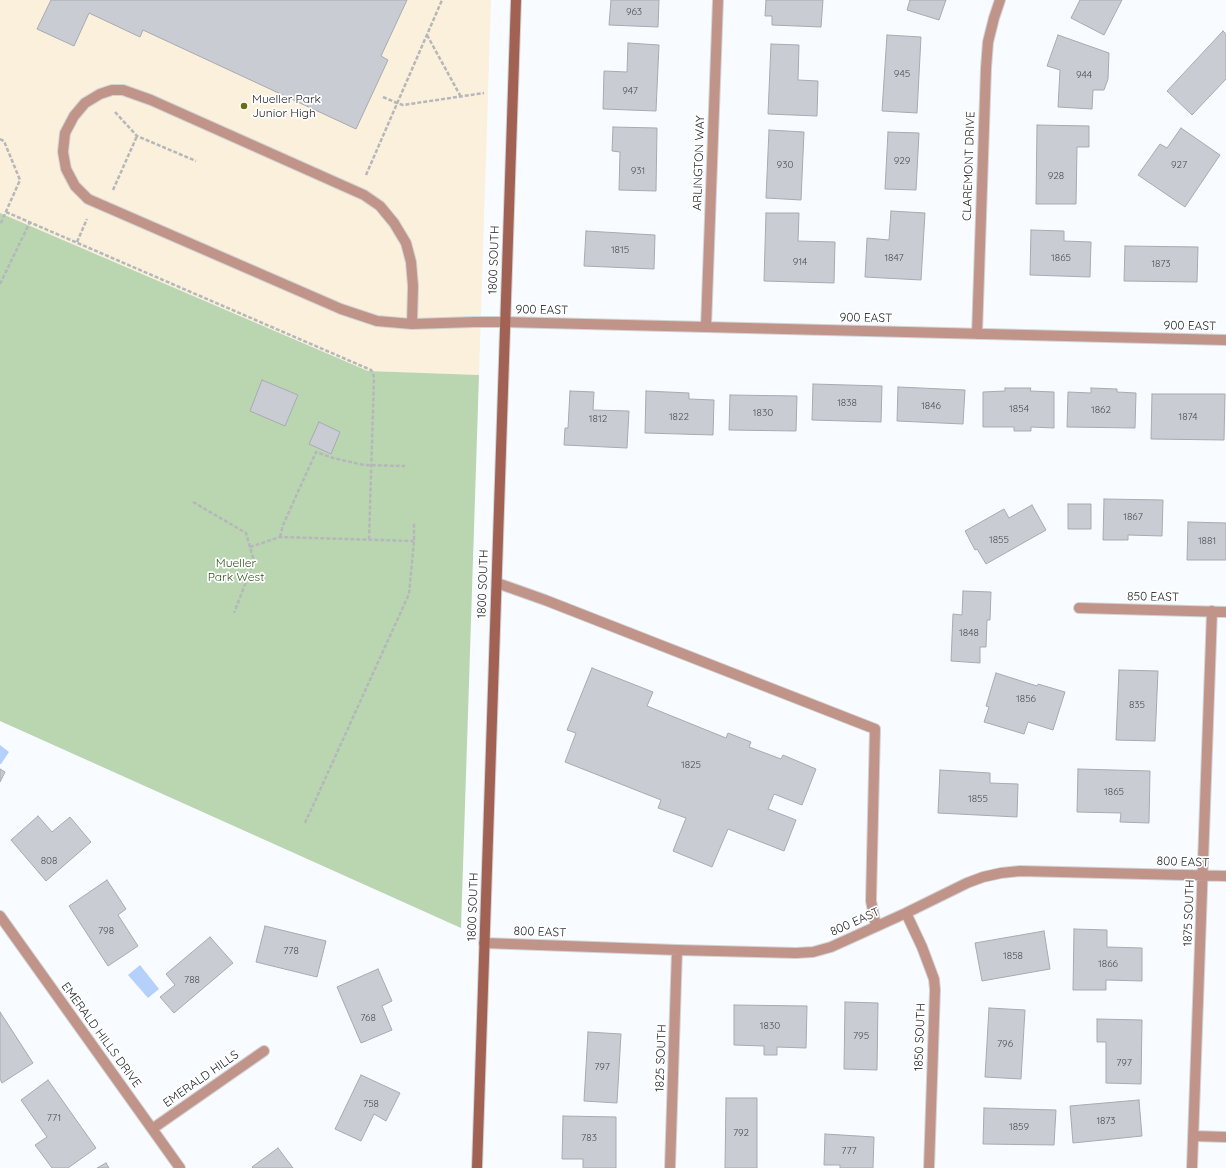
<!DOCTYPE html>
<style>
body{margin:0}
canvas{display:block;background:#f8fbff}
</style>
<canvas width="1226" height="1168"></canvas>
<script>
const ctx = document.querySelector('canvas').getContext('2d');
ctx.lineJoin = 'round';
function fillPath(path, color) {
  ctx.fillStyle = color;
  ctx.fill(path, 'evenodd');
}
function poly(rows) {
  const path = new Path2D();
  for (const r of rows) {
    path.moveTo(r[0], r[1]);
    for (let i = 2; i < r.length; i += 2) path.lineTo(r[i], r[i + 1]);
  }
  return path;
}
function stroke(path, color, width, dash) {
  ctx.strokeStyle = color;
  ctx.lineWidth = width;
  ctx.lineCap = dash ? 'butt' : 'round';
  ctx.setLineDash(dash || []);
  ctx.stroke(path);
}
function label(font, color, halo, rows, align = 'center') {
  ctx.font = font + ' Quicksand,sans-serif';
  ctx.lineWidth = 3.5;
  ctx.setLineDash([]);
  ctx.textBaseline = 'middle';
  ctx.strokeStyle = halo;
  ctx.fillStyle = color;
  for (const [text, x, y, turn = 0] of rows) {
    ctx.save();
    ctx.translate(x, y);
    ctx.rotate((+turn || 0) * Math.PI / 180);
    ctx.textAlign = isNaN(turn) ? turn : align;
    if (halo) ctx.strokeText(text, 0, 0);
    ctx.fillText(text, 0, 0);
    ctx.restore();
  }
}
fillPath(poly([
 [0,0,491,0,479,375,368,371,0,213]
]), '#fbf0db');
fillPath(poly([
 [0,213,368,371,479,375,461,928,0,721]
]), '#bad6b0');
fillPath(poly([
 [0,745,9,752,1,764,0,764],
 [140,965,159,989,148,998,128,975]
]), '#b5d0fb');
const building = poly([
 [51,0,407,0,381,56,388,60,356,129,143,30,140,37,89,13,74,46,37,29,51,0],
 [611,0,659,0,658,27,609,25,611,0],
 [766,0,823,0,821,27,772,25,772,16,765,16,766,0],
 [910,0,946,0,939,20,907,10,910,0],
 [1080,0,1122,0,1104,35,1071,18,1080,0],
 [1223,31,1226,34,1226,79,1192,115,1167,91,1223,31],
 [887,35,921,37,917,113,882,111,887,35],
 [1058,35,1109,53,1108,79,1104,90,1093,90,1092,109,1058,107,1060,70,1047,66,1058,35],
 [628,43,659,45,656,111,603,109,604,71,627,72,628,43],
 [771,44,799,45,798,80,818,81,817,116,768,114,771,44],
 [1037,125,1089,126,1089,147,1077,147,1076,204,1036,204,1037,125],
 [613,127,657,128,656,191,619,190,620,152,612,151,613,127],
 [1181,128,1220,155,1185,207,1138,175,1160,144,1167,148,1181,128],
 [769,130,804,132,801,200,766,198,769,130],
 [888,132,919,133,916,190,885,189,888,132],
 [891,211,925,213,921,280,865,277,867,238,889,240,891,211],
 [766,213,799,213,798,241,835,242,834,283,764,281,766,213],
 [1031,230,1064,231,1064,241,1091,242,1090,277,1030,275,1031,230],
 [586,231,655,235,654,269,584,266,586,231],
 [1125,246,1198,247,1197,282,1124,281,1125,246],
 [262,380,298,395,285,426,250,411,262,380],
 [813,384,882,386,881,422,812,420,813,384],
 [898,387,965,390,963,424,897,421,898,387],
 [1005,388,1031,388,1030,391,1054,392,1054,428,1031,427,1031,431,1014,431,1014,427,983,427,983,392,1005,391,1005,388],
 [1091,388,1117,389,1117,392,1136,393,1135,428,1067,427,1068,392,1091,393,1091,388],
 [570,391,594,392,593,410,629,411,627,448,564,445,565,428,568,428,570,391],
 [646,391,689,393,689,399,714,400,713,435,645,433,646,391],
 [1152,394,1225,394,1224,440,1151,439,1152,394],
 [730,395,797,396,796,431,729,430,730,395],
 [319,422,340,432,331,454,309,444,319,422],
 [1104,499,1163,500,1162,536,1128,535,1128,540,1103,540,1104,499],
 [1068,504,1091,504,1091,529,1068,529,1068,504],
 [1032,505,1046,530,986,564,977,549,975,550,965,531,1004,509,1009,518,1032,505],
 [1188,522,1226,523,1226,560,1187,560,1188,522],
 [963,591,991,592,990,620,987,620,986,647,980,647,980,663,951,661,953,614,962,615,963,591],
 [592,668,653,692,647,706,726,738,728,733,751,742,749,747,781,759,783,755,816,769,802,805,774,794,768,809,796,820,784,851,728,829,712,867,673,851,686,818,658,808,661,800,565,762,576,733,567,730,592,668],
 [1119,670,1158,671,1155,741,1116,740,1119,670],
 [996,673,1037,686,1038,684,1065,692,1053,730,1028,722,1024,734,984,722,989,707,986,706,996,673],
 [0,769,5,772,0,782,0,769],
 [1078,769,1150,771,1149,823,1120,822,1121,813,1077,812,1078,769],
 [940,770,990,773,990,783,1018,784,1017,817,938,813,940,770],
 [38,816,52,832,70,817,91,842,46,881,11,840,38,816],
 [107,880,126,909,118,915,138,946,108,966,69,906,107,880],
 [265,926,326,941,317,977,256,962,265,926],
 [1074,929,1107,930,1107,947,1142,948,1142,981,1106,980,1106,990,1073,990,1074,929],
 [1044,931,1050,969,982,981,975,943,1044,931],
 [210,937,233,963,174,1013,160,997,175,985,166,974,210,937],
 [378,969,392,1001,382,1006,392,1030,361,1043,337,987,378,969],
 [845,1002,878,1003,877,1070,844,1069,845,1002],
 [734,1005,807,1006,806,1048,777,1047,777,1055,764,1055,764,1046,734,1045,734,1005],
 [989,1008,1025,1010,1021,1079,985,1077,989,1008],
 [0,1012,33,1063,2,1083,0,1079,0,1012],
 [1097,1019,1142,1020,1141,1084,1106,1083,1106,1042,1097,1042,1097,1019],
 [588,1032,621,1034,617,1103,584,1101,588,1032],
 [361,1075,400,1093,386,1121,374,1114,361,1141,335,1129,361,1075],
 [48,1080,96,1148,68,1168,52,1168,35,1145,47,1137,21,1100,48,1080],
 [726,1098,757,1098,757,1168,725,1168,726,1098],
 [1139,1100,1142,1136,1073,1143,1070,1106,1139,1100],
 [984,1108,1056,1110,1054,1145,983,1144,984,1108],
 [563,1116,616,1117,616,1168,583,1168,583,1159,562,1159,563,1116],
 [825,1134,874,1137,873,1168,840,1168,840,1165,824,1165,825,1134],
 [278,1148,293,1168,253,1168,252,1167,278,1148],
 [106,1163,109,1168,97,1168,106,1163]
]);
fillPath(building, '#c9cdd3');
stroke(building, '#a7abb1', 1);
const service = poly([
 [412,324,377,321,341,309,88,199,75,186,66,169,63,152,65,133,74,116,85,103,100,94,112,90,123,90,151,100,364,195,380,206,394,223,406,243,411,262,413,286,412,324,475,322,505,322],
 [497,583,545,600,875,729,871,901,876,926]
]);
const minor = poly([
 [505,322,1226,340],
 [706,327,718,0],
 [977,334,986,68,988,42,994,18,1000,0],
 [1079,608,1226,612],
 [906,913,922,947,934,979,935,990,929,1168],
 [0,916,180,1168],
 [484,943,677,950,796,953,813,952,831,947,906,913,967,883,983,877,1001,873,1020,871,1226,876],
 [152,1129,264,1051],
 [1193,1136,1226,1137],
 [670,1168,677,950],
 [1192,1168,1212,611]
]);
const secondary = poly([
 [477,1168,516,0]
]);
stroke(service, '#d2d4d8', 12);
stroke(minor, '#d2d4d8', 12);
stroke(secondary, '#d2d4d8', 12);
stroke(poly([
 [427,35,461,97],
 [383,97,397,103,403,105,484,93],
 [115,112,137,136,196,161],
 [0,139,4,141,20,180,0,225],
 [366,175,442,0],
 [113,190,137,136],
 [6,212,371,370,373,373,374,378,369,539],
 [77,242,87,219],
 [0,284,30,222],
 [193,502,246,533,254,561,234,613],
 [280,537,283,525,316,452,333,458,364,465,405,466],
 [250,547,280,537,414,541],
 [305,823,409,594,414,541,414,522]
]), '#b5b7bb', 2.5, [4, 2]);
stroke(service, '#c19489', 10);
stroke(minor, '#c19489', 10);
stroke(secondary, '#a16253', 10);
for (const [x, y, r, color] of [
 [244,106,4,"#6a6e12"]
]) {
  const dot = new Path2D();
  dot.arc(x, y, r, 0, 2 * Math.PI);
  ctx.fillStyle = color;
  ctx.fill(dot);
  stroke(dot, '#fff', 1.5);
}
label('10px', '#4c4f52', null, [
 ["963",634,12],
 ["945",902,74],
 ["944",1084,75],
 ["947",630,91],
 ["929",902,161],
 ["930",785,165],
 ["927",1179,165],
 ["931",638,171],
 ["928",1056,176],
 ["1815",620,250],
 ["1847",894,258],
 ["1865",1061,258],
 ["914",800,262],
 ["1873",1161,264],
 ["1838",847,403],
 ["1846",931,406],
 ["1854",1019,409],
 ["1862",1101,410],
 ["1830",763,413],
 ["1822",679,417],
 ["1874",1188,417],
 ["1812",598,419],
 ["1867",1133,517],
 ["1855",999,540],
 ["1881",1207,541],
 ["1848",969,633],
 ["1856",1026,699],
 ["835",1137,705],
 ["1825",691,765],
 ["1865",1114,792],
 ["1855",978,799],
 ["808",49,861],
 ["798",106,931],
 ["778",291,951],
 ["1858",1013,956],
 ["1866",1108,964],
 ["788",192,980],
 ["768",368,1018],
 ["1830",770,1026],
 ["795",861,1036],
 ["796",1005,1044],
 ["797",1124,1063],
 ["797",602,1067],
 ["758",371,1104],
 ["771",54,1118],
 ["1873",1106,1121],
 ["1859",1019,1127],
 ["792",741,1133],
 ["783",589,1138],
 ["777",849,1151]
]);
label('12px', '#232527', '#fff', [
 ["Mueller Park",252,99],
 ["Junior High",252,113]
], 'left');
label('12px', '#232527', '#fff', [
 ["ARLINGTON WAY",699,163,-88],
 ["CLAREMONT DRIVE",969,166,-88],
 ["1800 SOUTH",494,260,-88],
 ["900 EAST",542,310,1],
 ["900 EAST",866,318,1],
 ["900 EAST",1190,326,1],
 ["1800 SOUTH",483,584,-88],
 ["850 EAST",1153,597,1],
 ["800 EAST",1183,862,2],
 ["1800 SOUTH",473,907,-88],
 ["1875 SOUTH",1189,913,-88],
 ["800 EAST",855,922,-24],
 ["800 EAST",540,932,2],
 ["EMERALD HILLS DRIVE",101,1035,54],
 ["1850 SOUTH",920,1037,-88],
 ["1825 SOUTH",661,1058,-88],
 ["EMERALD HILLS",201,1079,-35]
]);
label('12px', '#2b5219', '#fff', [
 ["Mueller",236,563],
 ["Park West",236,577]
]);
</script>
